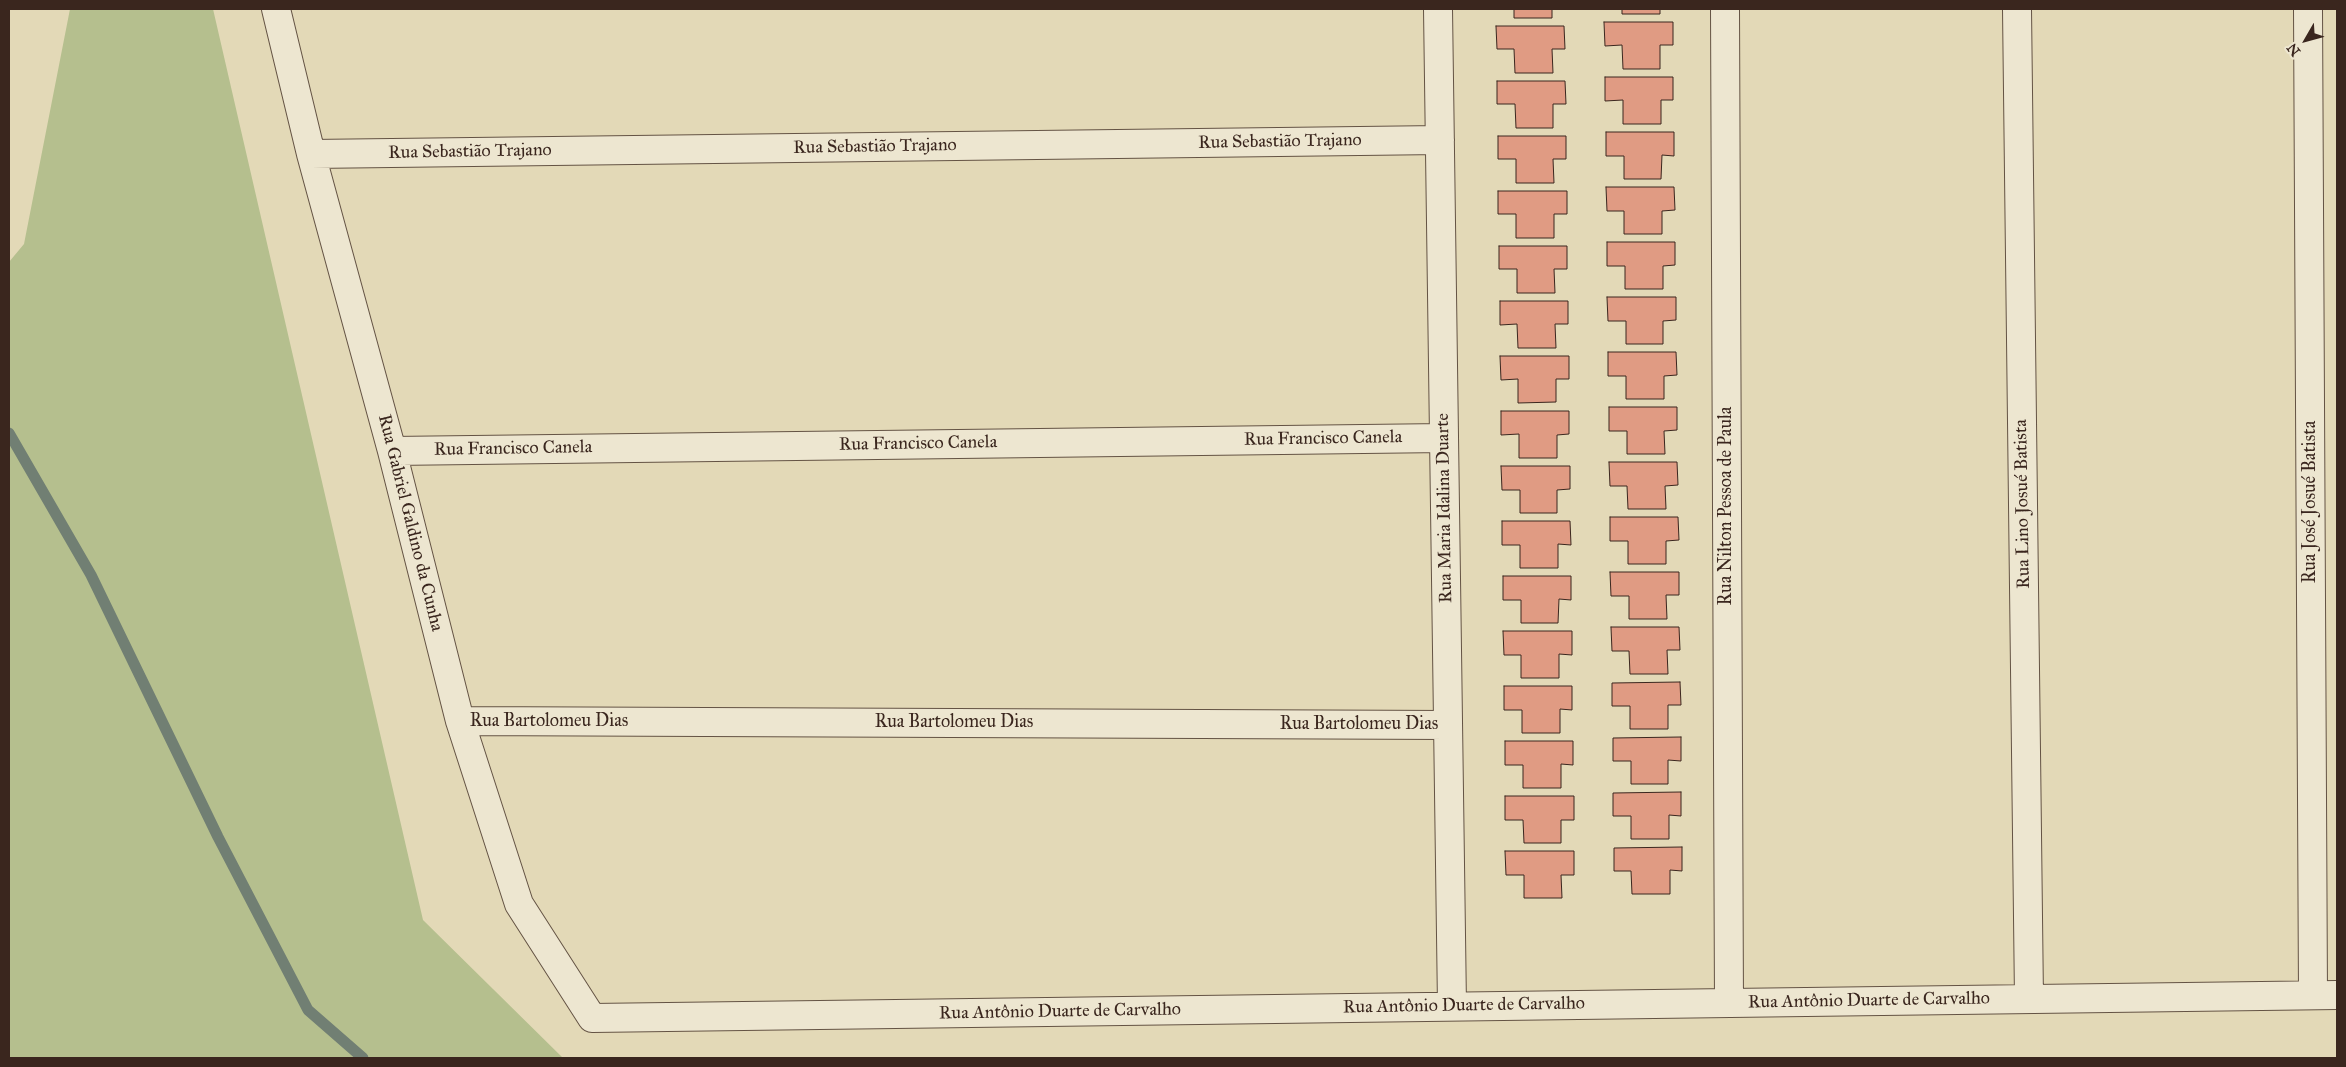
<!DOCTYPE html>
<meta charset="utf-8">
<style>
body{margin:0}
#map{position:relative;width:2346px;height:1067px;overflow:hidden;background:#e3d9b7;font-family:"IM FELL Great Primer",serif}
canvas{display:block}
.frame{position:absolute;inset:0;border:10px solid #3a261e;pointer-events:none}
.north{position:absolute;left:2281px;top:15px;width:50px;height:50px;-webkit-text-stroke:4px #ede6d0;paint-order:stroke;rotate:232deg;font-size:14px;font-weight:700;line-height:20px;text-align:center;color:#3a261e}
.north::after{content:'';display:block;margin:auto;width:18px;height:22px;background:#3a261e;clip-path:polygon(50% 0,100% 100%,50% 72%,0 100%)}
</style>
<div id="map">
<canvas width="2346" height="1067"></canvas>
<div class="frame"></div>
<div class="north">N</div>
</div>
<script>
const ctx = document.querySelector('canvas').getContext('2d');
ctx.lineJoin = 'round';
function fillPath(path, color) {
  ctx.fillStyle = color;
  ctx.fill(path, 'evenodd');
}
function poly(rows) {
  const path = new Path2D();
  for (const r of rows) {
    path.moveTo(r[0], r[1]);
    for (let i = 2; i < r.length; i += 2) path.lineTo(r[i], r[i + 1]);
  }
  return path;
}
function stroke(path, color, width, dash) {
  ctx.strokeStyle = color;
  ctx.lineWidth = width;
  ctx.lineCap = dash ? 'butt' : 'round';
  ctx.setLineDash(dash || []);
  ctx.stroke(path);
}
function label(font, color, halo, rows, align = 'center') {
  ctx.font = font + ' "IM FELL Great Primer",serif';
  ctx.lineWidth = 4;
  ctx.setLineDash([]);
  ctx.textBaseline = 'middle';
  ctx.strokeStyle = halo;
  ctx.fillStyle = color;
  for (const [text, x, y, turn = 0] of rows) {
    ctx.save();
    ctx.translate(x, y);
    ctx.rotate((+turn || 0) * Math.PI / 180);
    ctx.textAlign = isNaN(turn) ? turn : align;
    if (halo) ctx.strokeText(text, 0, 0);
    ctx.fillText(text, 0, 0);
    ctx.restore();
  }
}
fillPath(poly([
 [70,9,213,9,423,920,563,1058,9,1058,9,262,24,244]
]), '#b5bf8e');
stroke(poly([
 [9,433,91,575,218,837,308,1010,363,1058]
]), '#717f73', 11);
const building = poly([
 [1514,9,1552,9,1552,18,1514,18,1514,9],
 [1622,9,1660,9,1660,14,1622,14,1622,9],
 [1604,22,1673,22,1673,45,1660,45,1660,69,1623,69,1622,45,1605,46,1604,22],
 [1496,26,1564,26,1565,49,1552,49,1553,73,1515,73,1514,49,1497,49,1496,26],
 [1605,77,1673,77,1673,100,1661,100,1661,124,1623,124,1623,100,1605,101,1605,77],
 [1497,81,1565,81,1566,104,1553,104,1553,128,1516,128,1515,104,1497,104,1497,81],
 [1606,132,1674,132,1674,156,1662,155,1661,179,1624,179,1624,156,1606,156,1606,132],
 [1498,136,1566,136,1566,159,1553,159,1554,183,1516,183,1516,159,1498,159,1498,136],
 [1606,187,1674,187,1675,210,1662,211,1662,234,1624,234,1624,211,1607,211,1606,187],
 [1498,191,1567,191,1567,214,1554,214,1554,238,1516,238,1516,214,1498,214,1498,191],
 [1607,242,1675,242,1675,265,1663,266,1663,289,1625,289,1625,266,1607,266,1607,242],
 [1499,246,1567,246,1567,269,1554,269,1555,293,1517,293,1517,269,1499,269,1499,246],
 [1607,297,1676,297,1676,320,1663,321,1663,344,1626,344,1626,321,1608,321,1607,297],
 [1500,301,1568,301,1568,324,1555,324,1556,348,1518,348,1517,324,1500,325,1500,301],
 [1608,352,1676,352,1677,375,1664,376,1664,399,1626,399,1626,376,1608,376,1608,352],
 [1500,356,1569,356,1569,379,1556,379,1556,402,1518,403,1518,379,1501,380,1500,356],
 [1609,407,1677,407,1677,430,1664,431,1665,454,1627,454,1627,431,1609,431,1609,407],
 [1501,411,1569,411,1569,434,1557,435,1557,458,1519,458,1519,434,1501,435,1501,411],
 [1609,462,1677,462,1678,485,1665,486,1666,509,1628,509,1627,486,1610,486,1609,462],
 [1501,466,1570,466,1570,489,1557,490,1557,513,1520,513,1520,490,1502,490,1501,466],
 [1610,517,1678,517,1679,540,1666,541,1666,564,1628,564,1628,541,1610,541,1610,517],
 [1502,521,1570,521,1571,545,1558,544,1558,568,1520,568,1520,545,1502,545,1502,521],
 [1610,572,1679,572,1679,595,1666,595,1667,619,1629,619,1629,596,1611,596,1610,572],
 [1503,576,1571,576,1571,600,1559,599,1558,623,1521,623,1521,600,1503,600,1503,576],
 [1611,627,1679,627,1680,650,1667,650,1668,674,1630,674,1629,651,1612,651,1611,627],
 [1503,631,1572,631,1572,655,1559,654,1559,678,1521,678,1521,655,1504,655,1503,631],
 [1680,682,1681,705,1668,705,1668,729,1630,729,1630,706,1612,706,1612,683,1680,682],
 [1504,686,1572,686,1572,710,1560,709,1560,733,1522,733,1522,710,1504,710,1504,686],
 [1681,737,1681,761,1668,760,1668,784,1631,784,1631,761,1613,761,1613,738,1681,737],
 [1505,741,1573,741,1573,765,1561,764,1561,788,1523,788,1523,765,1505,765,1505,741],
 [1681,792,1681,816,1669,815,1669,839,1631,839,1631,816,1613,816,1613,793,1681,792],
 [1505,796,1574,796,1574,820,1561,820,1561,843,1524,843,1523,820,1505,820,1505,796],
 [1682,847,1682,871,1670,870,1670,894,1632,894,1631,871,1614,871,1614,848,1682,847],
 [1505,851,1574,851,1574,875,1561,875,1562,898,1524,898,1524,875,1506,875,1505,851]
]);
fillPath(building, '#e09b83');
stroke(building, '#3a261e', 1);
const street = poly([
 [276,9,311,154,392,451,460,721,519,904,592,1018,2337,995],
 [1438,9,1452,1006],
 [1725,9,1729,1003],
 [2017,9,2029,999],
 [2308,9,2313,995],
 [311,154,1440,140],
 [392,451,1444,438],
 [460,721,1448,725]
]);
stroke(street, '#645344', 30);
stroke(street, '#ede6d0', 28);
label('18px', '#3a261e', '#ede6d0', [
 ["Rua Sebastião Trajano",1280,142,-1],
 ["Rua Sebastião Trajano",875,147,-1],
 ["Rua Sebastião Trajano",470,152,-1],
 ["Rua Francisco Canela",1323,439,-1],
 ["Rua Francisco Canela",918,444,-1],
 ["Rua Francisco Canela",513,449,-1],
 ["Rua José Josué Batista",2311,502,-90],
 ["Rua Lino Josué Batista",2023,504,-91],
 ["Rua Nilton Pessoa de Paula",1727,506,-90],
 ["Rua Maria Idalina Duarte",1445,508,-91],
 ["Rua Gabriel Galdino da Cunha",410,523,76],
 ["Rua Bartolomeu Dias",549,722],
 ["Rua Bartolomeu Dias",954,723],
 ["Rua Bartolomeu Dias",1359,725],
 ["Rua Antônio Duarte de Carvalho",1869,1001,-1],
 ["Rua Antônio Duarte de Carvalho",1464,1006,-1],
 ["Rua Antônio Duarte de Carvalho",1060,1012,-1]
]);
</script>
